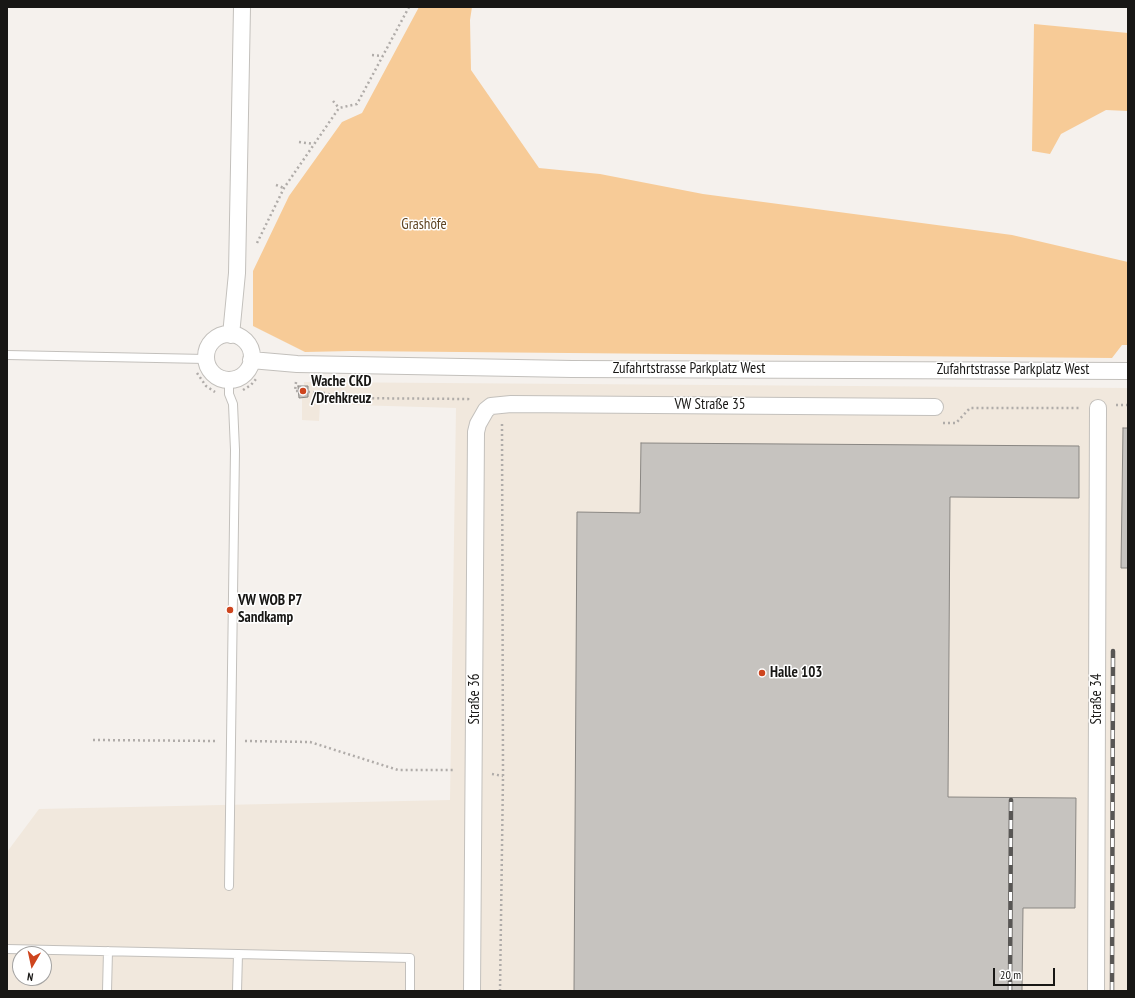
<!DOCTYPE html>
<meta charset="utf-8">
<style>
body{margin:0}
#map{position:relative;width:1135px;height:998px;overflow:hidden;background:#f5f1ed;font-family:"PT Sans Narrow",sans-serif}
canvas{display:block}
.frame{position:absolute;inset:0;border:8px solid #181715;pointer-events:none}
.north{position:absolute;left:12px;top:946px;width:40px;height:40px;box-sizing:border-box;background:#fff;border:1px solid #a3a2a1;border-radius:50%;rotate:189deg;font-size:11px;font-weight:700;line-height:16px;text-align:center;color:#181715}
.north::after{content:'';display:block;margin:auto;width:14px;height:18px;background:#ce451e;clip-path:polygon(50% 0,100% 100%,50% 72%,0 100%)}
.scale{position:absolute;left:993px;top:968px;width:62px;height:18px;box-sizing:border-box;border:2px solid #181715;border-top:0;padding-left:5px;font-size:12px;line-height:14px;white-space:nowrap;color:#181715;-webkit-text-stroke:3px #fff;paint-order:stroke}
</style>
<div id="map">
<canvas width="1135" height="998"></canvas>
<div class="frame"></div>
<div class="north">N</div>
<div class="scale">20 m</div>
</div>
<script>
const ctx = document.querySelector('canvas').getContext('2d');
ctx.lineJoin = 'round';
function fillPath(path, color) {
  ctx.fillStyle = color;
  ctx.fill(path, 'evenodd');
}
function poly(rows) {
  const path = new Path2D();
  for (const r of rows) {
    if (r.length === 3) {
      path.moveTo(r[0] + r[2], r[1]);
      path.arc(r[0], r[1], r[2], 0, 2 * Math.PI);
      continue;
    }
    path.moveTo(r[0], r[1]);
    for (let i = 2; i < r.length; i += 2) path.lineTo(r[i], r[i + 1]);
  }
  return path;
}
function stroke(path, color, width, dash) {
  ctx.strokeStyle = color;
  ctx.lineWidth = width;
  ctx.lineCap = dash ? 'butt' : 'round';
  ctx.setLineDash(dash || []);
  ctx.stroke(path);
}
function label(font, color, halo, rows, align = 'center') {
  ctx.font = font + ' "PT Sans Narrow",sans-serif';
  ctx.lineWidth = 3;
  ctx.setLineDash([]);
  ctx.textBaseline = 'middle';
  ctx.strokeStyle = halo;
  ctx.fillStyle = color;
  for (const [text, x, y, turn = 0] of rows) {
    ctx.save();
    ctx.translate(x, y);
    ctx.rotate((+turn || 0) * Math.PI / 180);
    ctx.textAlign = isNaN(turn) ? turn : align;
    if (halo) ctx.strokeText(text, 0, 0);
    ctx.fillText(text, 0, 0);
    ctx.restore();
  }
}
fillPath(poly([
 [304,382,1128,388,1128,991,7,991,7,852,39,809,450,800,456,408,320,404,319,421,302,420,302,397,308,397,308,386,304,386],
 [20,954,44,954,44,978,20,978]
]), '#f1e8dd');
fillPath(poly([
 [419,7,472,7,470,20,471,70,539,168,600,174,703,194,1012,235,1128,262,1128,345,1122,345,1112,358,351,351,305,352,253,326,253,271,289,196,342,122,362,113],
 [1034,24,1128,33,1128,111,1106,110,1061,134,1050,154,1032,151]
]), '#f7cb97');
const building = poly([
 [298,386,308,386,308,397,299,398,298,386],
 [1123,428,1128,428,1128,568,1121,568,1123,428],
 [641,443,1079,446,1079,498,950,497,948,797,1076,798,1075,908,1023,908,1022,991,574,991,577,512,640,513,641,443]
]);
fillPath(building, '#c6c3bf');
stroke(building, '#8a8783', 1);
const service = poly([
 [7,355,206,359],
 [229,380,229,394,233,404,235,450,229,886],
 [7,949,238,954,237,991],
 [238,954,410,958,410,991],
 [107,991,108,951]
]);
const minor = poly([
 [229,357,23],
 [231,335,237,273,242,7],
 [251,360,297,364,572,369,1128,371],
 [472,991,476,432,478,424,486,410,491,406,511,404,935,407],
 [1096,991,1098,408]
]);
stroke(service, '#c3c0bc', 10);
stroke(minor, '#c3c0bc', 18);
stroke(poly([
 [372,55,383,56],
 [333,101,339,108],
 [299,142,314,144],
 [276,185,284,188],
 [257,243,284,188,339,108,357,104,409,7],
 [197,373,206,386,215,392],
 [296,382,295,391,298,391],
 [243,390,251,385,256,379],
 [308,392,325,393,341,398,468,399,470,401],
 [1116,405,1128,405],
 [943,423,956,423,970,408,1081,408],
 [93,740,218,741],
 [245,741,310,742,398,770,455,770],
 [492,774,503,776],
 [500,991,503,776,502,424]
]), '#b0aca9', 2.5, [2, 3]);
stroke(service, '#fff', 8);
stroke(minor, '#fff', 16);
const rail = poly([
 [1010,991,1011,800],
 [1112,991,1113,651]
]);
stroke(rail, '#585654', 4.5);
stroke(rail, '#fff', 3, [9]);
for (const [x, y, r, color] of [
 [303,391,4,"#ce451e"],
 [230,610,4,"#ce451e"],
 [762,673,4,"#ce451e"]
]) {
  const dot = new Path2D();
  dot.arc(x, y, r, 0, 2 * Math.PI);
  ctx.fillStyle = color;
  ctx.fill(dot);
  stroke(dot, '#fff', 1.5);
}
label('15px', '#604624', '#fff', [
 ["Grashöfe",424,225]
]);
label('15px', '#181715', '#fff', [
 ["Zufahrtstrasse Parkplatz West",689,369],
 ["Zufahrtstrasse Parkplatz West",1013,370],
 ["VW Straße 35",710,405],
 ["Straße 36",475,699,-90],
 ["Straße 34",1097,699,-90]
]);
label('bold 15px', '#181715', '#fff', [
 ["Wache CKD",311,382],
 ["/Drehkreuz",311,399],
 ["VW WOB P7",238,601],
 ["Sandkamp",238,618],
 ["Halle 103",770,673]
], 'left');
</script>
